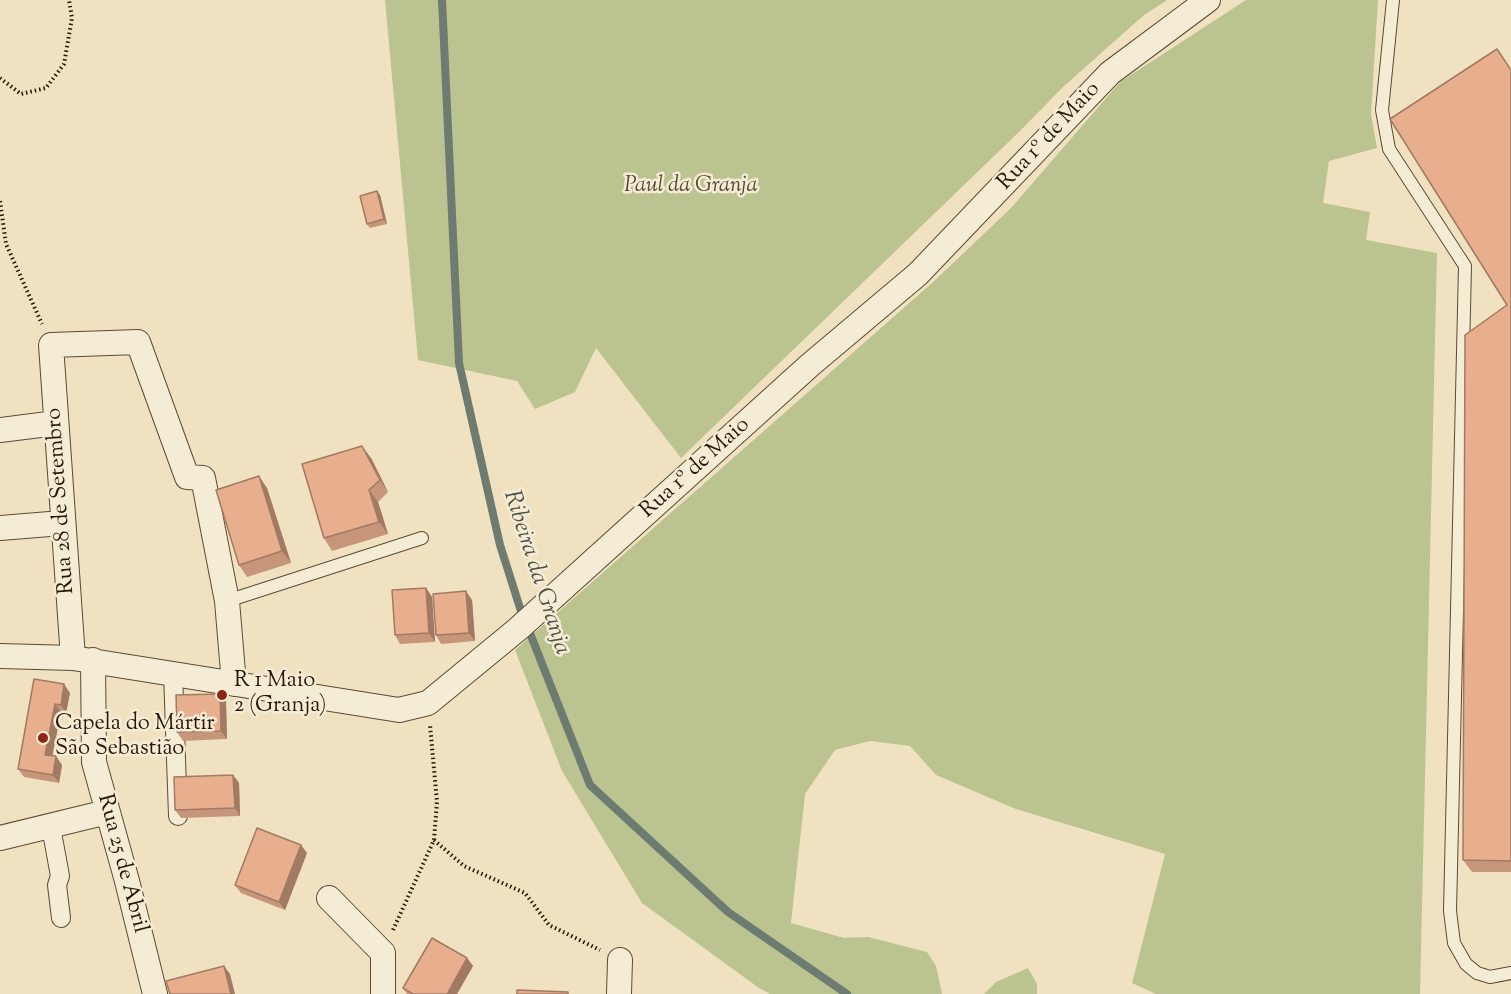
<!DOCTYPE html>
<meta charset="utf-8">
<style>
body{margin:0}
canvas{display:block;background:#f0e2c0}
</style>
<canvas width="1511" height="994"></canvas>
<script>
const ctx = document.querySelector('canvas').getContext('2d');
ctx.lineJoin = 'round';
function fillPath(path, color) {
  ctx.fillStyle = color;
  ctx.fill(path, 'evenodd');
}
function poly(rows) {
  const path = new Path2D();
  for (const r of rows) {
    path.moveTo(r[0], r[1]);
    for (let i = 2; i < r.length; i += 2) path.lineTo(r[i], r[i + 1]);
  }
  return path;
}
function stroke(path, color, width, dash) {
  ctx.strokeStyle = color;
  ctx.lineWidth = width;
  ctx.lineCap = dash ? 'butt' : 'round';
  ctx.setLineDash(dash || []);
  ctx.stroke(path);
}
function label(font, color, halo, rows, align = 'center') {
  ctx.font = font + ' "Sorts Mill Goudy",serif';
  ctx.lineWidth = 5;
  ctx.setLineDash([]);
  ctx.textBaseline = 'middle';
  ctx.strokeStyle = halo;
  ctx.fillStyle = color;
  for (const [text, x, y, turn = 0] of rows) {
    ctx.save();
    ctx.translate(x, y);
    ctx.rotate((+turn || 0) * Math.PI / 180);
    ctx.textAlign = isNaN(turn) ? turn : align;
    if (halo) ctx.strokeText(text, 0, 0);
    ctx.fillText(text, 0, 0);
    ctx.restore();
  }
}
fillPath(poly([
 [385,0,1167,0,1144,15,1063,87,1020,131,681,458,596,348,575,392,535,409,517,381,418,360],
 [1246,0,1378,0,1371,114,1377,148,1329,161,1323,203,1370,212,1366,240,1437,253,1420,994,1156,994,1132,983,1165,854,1016,809,936,775,910,746,870,741,835,750,805,794,791,923,844,938,868,937,927,952,936,966,942,994,770,994,759,988,642,903,562,771,515,650,932,283,1011,208,1120,82],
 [1028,968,1037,984,1037,994,984,994,996,982]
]), '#bbc391');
stroke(poly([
 [442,0,459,363,500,545,520,608,590,785,728,912,847,994]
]), '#6e7b70', 8);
const service = poly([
 [1393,0,1382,110,1389,149,1465,266,1450,911,1454,943,1466,964,1477,973,1490,977,1511,973],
 [227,601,422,538]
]);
const pedestrian = poly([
 [173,673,178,816],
 [51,827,60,876,57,885,61,918]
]);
const minor = poly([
 [0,430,56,423],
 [0,528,62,523],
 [0,656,73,658,399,710,428,703,518,629,810,365,918,274,1110,73,1208,0],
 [73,658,51,345,138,342,187,477,203,478,227,601,234,684],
 [93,660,94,762,127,881,155,994],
 [0,838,107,812],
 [329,898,383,953,383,994],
 [619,994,620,960]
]);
stroke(service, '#5c4a34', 14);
stroke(pedestrian, '#5c4a34', 20);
stroke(minor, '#5c4a34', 26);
stroke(poly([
 [0,78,21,94,46,88,64,64,72,18,69,0],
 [0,201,6,244,42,324],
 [434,840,464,866,525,893,549,925,600,950],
 [393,930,434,840,437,802,430,725]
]), '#2a1806', 4, [1.5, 3]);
stroke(service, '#f5ecd6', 12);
stroke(pedestrian, '#f5ecd6', 18);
stroke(minor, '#f5ecd6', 24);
fillPath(poly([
 [1511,69,1511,872,1472,872,1463,860,1507,305],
 [380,195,387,224,370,228,367,224],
 [371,458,388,492,378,502,388,534,332,551,324,538],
 [267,488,291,563,247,577,239,565],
 [426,588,432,597,435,642,400,644,395,635],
 [472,600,475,641,441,644,436,635],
 [34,679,70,693,66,713,61,712,52,756,62,765,59,783,24,777,18,769],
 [220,694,226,702,227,739,183,741,177,732],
 [233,775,239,783,240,816,181,818,175,810],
 [307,853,285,910,241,893,235,885],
 [467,958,473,966,457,994,407,994,403,988]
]), '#c7967a');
fillPath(poly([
 [377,191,380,195,387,224,384,219],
 [362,446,371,458,388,492,380,480],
 [259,476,267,488,291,563,282,551],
 [369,490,378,502,388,534,379,522],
 [426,588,432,597,435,642,429,633],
 [466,591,472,600,475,641,469,633],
 [64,684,70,693,66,713,61,705],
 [220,694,226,702,227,739,221,731],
 [55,704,61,712,51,763,45,755],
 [56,756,62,765,59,783,53,775],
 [233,775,239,783,240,816,235,808],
 [301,845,307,853,285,910,279,902],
 [467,958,473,966,457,994,447,994],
 [224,966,230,974,235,994,231,994]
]), '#a27a63');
const building = poly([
 [1497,49,1511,70,1511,861,1463,860,1465,335,1507,305,1390,119,1497,49],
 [377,191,384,219,367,224,360,196,377,191],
 [362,446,380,480,369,490,379,522,324,538,302,464,362,446],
 [259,476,282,551,239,565,216,490,259,476],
 [426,588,429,633,395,635,392,590,426,588],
 [466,591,469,633,436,635,433,594,466,591],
 [34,679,64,684,61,705,55,704,45,755,56,756,53,775,18,769,34,679],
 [220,694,221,731,177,732,176,695,220,694],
 [233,775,235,808,175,810,174,777,233,775],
 [257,828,301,845,279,902,235,885,257,828],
 [432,938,467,958,447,994,413,994,403,988,432,938],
 [224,966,231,994,170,994,166,981,224,966],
 [517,990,568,992,568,994,517,994,517,990]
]);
fillPath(building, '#e7af8e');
stroke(building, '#a27a63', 1.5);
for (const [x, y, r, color] of [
 [222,695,6,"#8f2418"],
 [43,738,6,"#8f2418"]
]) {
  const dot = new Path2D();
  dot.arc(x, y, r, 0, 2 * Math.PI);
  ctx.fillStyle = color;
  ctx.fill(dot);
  stroke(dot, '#f5ecd6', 2);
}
label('22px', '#2a1806', '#f5ecd6', [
 ["Rua 1º de Maio",1050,137,-47],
 ["Rua 1º de Maio",696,469,-42],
 ["Rua 28 de Setembro",62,501,-94],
 ["Rua 25 de Abril",121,864,75]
]);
label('italic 22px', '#564b30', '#f5ecd6', [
 ["Paul da Granja",691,187]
]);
label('22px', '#2a1806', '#f5ecd6', [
 ["R 1 Maio",234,682],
 ["2 (Granja)",234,707],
 ["Capela do Mártir",55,725],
 ["São Sebastião",55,750]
], 'left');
label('italic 24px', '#525244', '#f5ecd6', [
 ["Ribeira da Granja",535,573,72]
]);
</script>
